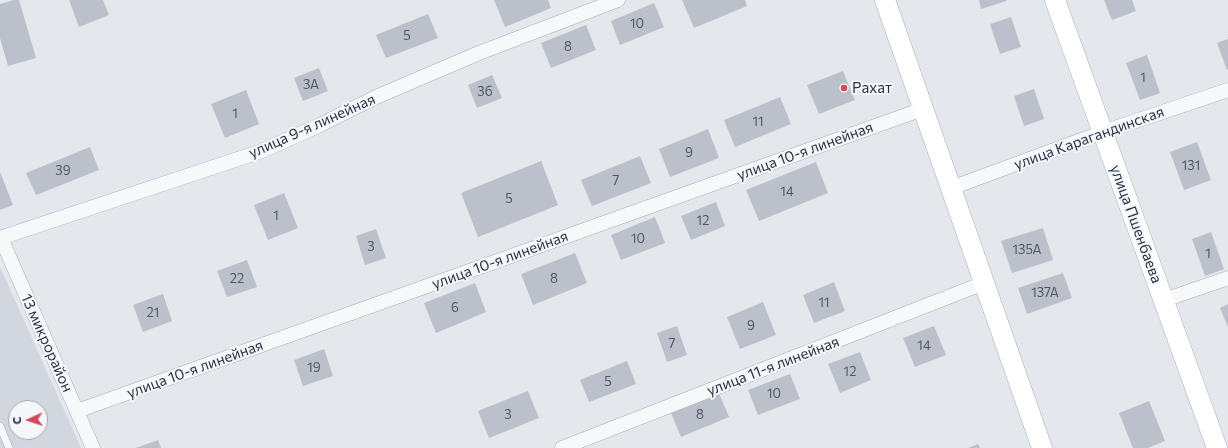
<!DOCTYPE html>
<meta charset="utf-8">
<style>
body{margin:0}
#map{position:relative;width:1228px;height:448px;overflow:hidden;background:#e4e7ec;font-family:Commissioner,sans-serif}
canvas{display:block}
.north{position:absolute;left:8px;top:400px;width:40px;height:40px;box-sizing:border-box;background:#f4f6f9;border:1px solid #a4a8b1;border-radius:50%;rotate:267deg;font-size:11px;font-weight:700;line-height:16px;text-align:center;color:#2b3445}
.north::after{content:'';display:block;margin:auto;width:14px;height:18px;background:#d1495b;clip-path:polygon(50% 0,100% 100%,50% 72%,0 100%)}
</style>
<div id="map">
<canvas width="1228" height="448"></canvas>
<div class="north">С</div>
</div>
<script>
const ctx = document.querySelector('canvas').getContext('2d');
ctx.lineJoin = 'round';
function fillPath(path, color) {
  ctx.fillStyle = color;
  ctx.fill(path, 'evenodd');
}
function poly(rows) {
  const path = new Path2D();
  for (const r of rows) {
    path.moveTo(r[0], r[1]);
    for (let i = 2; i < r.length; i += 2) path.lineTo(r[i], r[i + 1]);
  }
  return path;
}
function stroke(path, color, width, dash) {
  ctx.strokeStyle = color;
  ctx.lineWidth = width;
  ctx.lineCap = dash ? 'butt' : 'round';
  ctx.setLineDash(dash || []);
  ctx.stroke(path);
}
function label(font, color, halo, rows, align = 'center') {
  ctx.font = font + ' Commissioner,sans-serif';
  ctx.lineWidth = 4;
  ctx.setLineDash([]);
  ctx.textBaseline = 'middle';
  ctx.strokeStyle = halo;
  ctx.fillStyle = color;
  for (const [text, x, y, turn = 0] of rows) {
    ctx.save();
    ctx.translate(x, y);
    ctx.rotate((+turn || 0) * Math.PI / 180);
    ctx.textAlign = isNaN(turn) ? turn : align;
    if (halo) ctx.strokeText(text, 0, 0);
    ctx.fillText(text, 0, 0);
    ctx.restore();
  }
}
fillPath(poly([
 [0,267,81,448,0,448],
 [16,408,40,408,40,432,16,432]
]), '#d2d6de');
fillPath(poly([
 [14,0,19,0,36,58,8,66,0,38,0,4],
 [69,0,103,0,109,15,79,27],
 [494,0,548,0,551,8,505,27],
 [682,0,745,0,747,6,694,28],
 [979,0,1006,0,1006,1,981,9],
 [1104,0,1132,0,1136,11,1112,20],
 [654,3,664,27,620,45,611,21],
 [428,14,438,38,386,58,376,35],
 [1011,17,1021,47,1000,54,990,24],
 [586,25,596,50,551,68,541,43],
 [1228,39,1228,69,1227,70,1217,43],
 [1147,55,1160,93,1140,100,1126,63],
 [319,68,328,91,303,101,294,78],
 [843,71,855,100,819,114,807,85],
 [492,75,502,98,477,108,468,85],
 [1034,89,1044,119,1024,126,1014,96],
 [246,90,259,124,225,138,211,104],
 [780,97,791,124,735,147,724,120],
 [708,129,719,158,670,177,659,149],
 [1197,142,1211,180,1184,190,1170,152],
 [90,147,99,170,36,195,26,173],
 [640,156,651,183,592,206,581,180],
 [541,161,558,205,478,237,461,193],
 [816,162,828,193,759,221,746,190],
 [0,172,13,205,0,210],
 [284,193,298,228,268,240,254,205],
 [716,202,725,226,691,240,681,216],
 [655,217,665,243,621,260,611,235],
 [1043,228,1053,260,1012,273,1001,241],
 [376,229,386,258,365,265,356,236],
 [1211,232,1224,269,1205,276,1192,239],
 [575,253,587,283,533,305,521,274],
 [247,260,257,287,227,297,217,271],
 [1063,273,1072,298,1027,314,1018,288],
 [834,282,845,311,814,323,803,295],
 [475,283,486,312,436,333,424,303],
 [163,294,172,321,143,332,133,305],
 [763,302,776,335,740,349,727,317],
 [1228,304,1228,327,1220,308],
 [677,326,687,355,667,362,657,333],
 [934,326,946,355,915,367,903,338],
 [324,349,333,376,303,386,294,360],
 [860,352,871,380,840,393,828,364],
 [627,361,636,384,589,402,580,380],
 [790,374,800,399,758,415,748,390],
 [528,391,539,418,489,438,478,411],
 [719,393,729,417,681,437,671,413],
 [1149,401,1165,441,1148,448,1133,448,1119,413],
 [158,440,161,448,136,448],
 [978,444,980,448,968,448]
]), '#bbc0ca');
const lane = poly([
 [0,426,9,448]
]);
const street = poly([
 [951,188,1103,132,1228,90],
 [0,238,262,151,320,125,376,97,479,53,618,0],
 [1,238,93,448],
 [1164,300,1228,278],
 [77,411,923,109],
 [562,448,984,283]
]);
const secondary = poly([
 [885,0,1042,448],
 [1055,0,1217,448]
]);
stroke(lane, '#a9aeb7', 8);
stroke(street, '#a9aeb7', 15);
stroke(secondary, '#a9aeb7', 21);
stroke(lane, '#f7f8fa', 7);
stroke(street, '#f7f8fa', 14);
stroke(secondary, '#fff', 20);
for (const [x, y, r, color] of [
 [844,88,4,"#d1495b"]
]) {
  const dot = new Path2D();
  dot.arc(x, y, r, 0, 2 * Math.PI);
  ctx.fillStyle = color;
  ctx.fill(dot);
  stroke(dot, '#f4f6f9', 1.5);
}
label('13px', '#4f5766', null, [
 ["10",637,24],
 ["5",407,36],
 ["8",568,47],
 ["1",1143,78],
 ["3А",311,85],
 ["3б",485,92],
 ["1",235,114],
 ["11",758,122],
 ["9",689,153],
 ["131",1191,166],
 ["39",63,171],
 ["7",616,181],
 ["14",787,192],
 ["5",509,199],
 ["1",276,216],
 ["12",703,221],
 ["10",638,239],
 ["3",371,247],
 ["135А",1027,250],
 ["1",1208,254],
 ["22",237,279],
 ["8",554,279],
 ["137А",1045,293],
 ["11",824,303],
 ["6",455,308],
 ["21",153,313],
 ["9",751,326],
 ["7",672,344],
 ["14",924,346],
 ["19",314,368],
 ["12",850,372],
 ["5",608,382],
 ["10",774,394],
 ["3",508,415],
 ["8",700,415]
]);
label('15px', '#2b3445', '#f4f6f9', [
 ["Рахат",852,88]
], 'left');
label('15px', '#2b3445', '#f4f6f9', [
 ["улица 9-я линейная",312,126,-24],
 ["улица Карагандинская",1089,138,-20],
 ["улица 10-я линейная",805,151,-20],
 ["улица Пшенбаева",1136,224,70],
 ["улица 10-я линейная",500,260,-20],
 ["13 микрорайон",47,343,66],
 ["улица 11-я линейная",773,366,-21],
 ["улица 10-я линейная",195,369,-20]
]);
</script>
